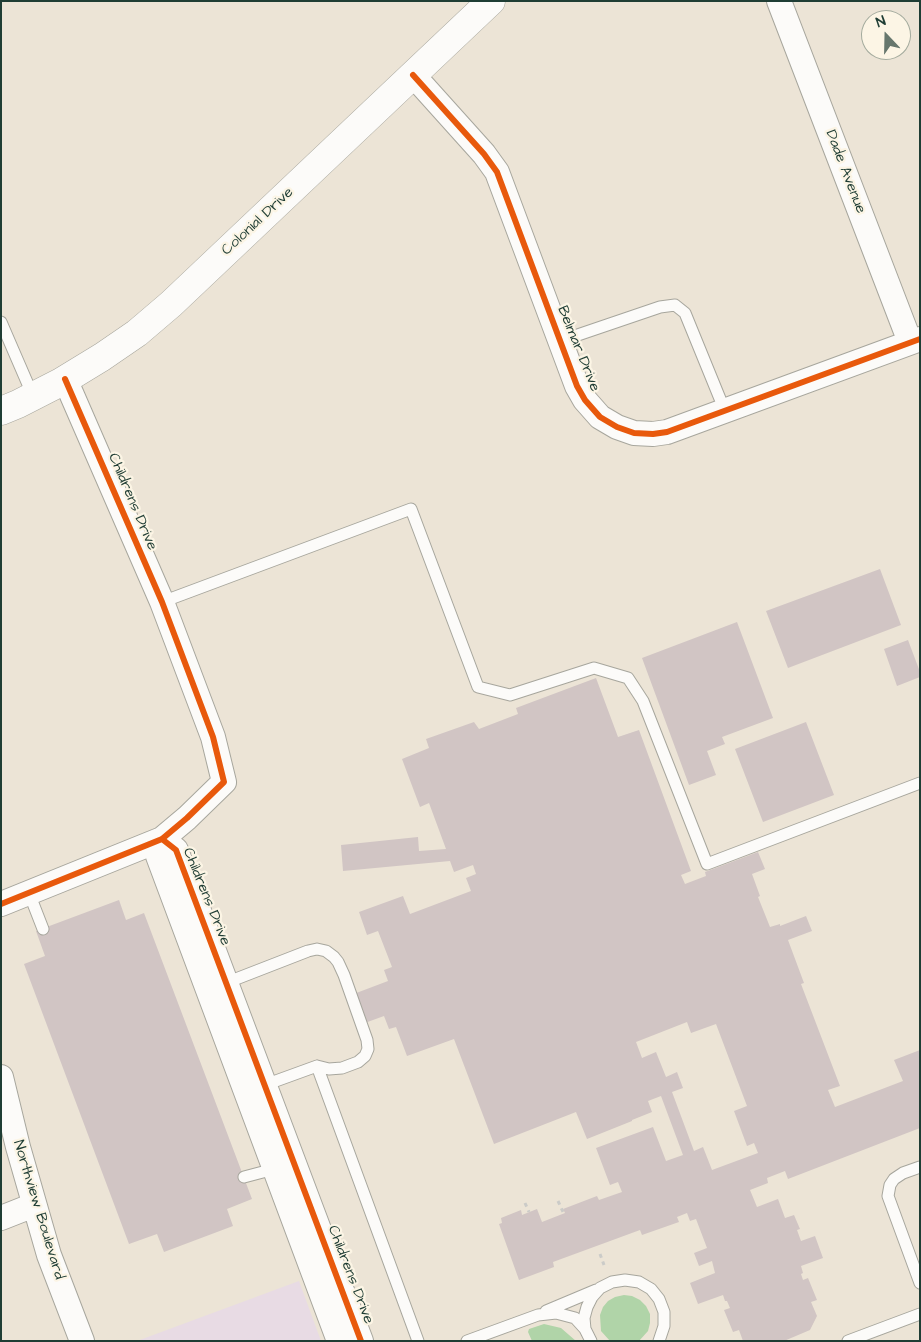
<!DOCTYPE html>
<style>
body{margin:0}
#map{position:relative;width:921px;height:1342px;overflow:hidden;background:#ece4d6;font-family:"Architects Daughter",sans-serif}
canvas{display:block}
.frame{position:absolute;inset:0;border:2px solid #1f3d34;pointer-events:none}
.north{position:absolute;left:861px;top:10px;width:50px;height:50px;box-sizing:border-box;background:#fcf5e5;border:1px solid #a4ab9e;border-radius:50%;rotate:339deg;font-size:14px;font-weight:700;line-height:20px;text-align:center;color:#1f3d34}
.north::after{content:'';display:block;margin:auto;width:18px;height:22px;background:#67776d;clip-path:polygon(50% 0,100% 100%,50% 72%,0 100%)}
</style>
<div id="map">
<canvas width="921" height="1342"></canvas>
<div class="frame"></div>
<div class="north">N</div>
</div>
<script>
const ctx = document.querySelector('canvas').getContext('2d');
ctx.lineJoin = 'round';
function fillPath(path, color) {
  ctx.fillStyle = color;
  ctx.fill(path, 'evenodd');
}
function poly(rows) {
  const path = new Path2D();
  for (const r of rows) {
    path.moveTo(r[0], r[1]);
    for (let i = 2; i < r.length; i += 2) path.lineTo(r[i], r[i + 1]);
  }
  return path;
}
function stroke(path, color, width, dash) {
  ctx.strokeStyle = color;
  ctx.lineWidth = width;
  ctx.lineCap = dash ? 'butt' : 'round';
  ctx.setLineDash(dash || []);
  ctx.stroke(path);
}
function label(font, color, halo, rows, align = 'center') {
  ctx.font = font + ' "Architects Daughter",sans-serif';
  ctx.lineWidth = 4.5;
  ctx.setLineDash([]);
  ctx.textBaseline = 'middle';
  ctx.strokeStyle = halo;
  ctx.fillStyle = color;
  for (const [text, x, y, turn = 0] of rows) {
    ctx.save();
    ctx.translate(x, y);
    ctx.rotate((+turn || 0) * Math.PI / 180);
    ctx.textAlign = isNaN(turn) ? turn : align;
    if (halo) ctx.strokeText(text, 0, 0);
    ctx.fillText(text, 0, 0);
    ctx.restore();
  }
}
fillPath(poly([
 [299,1281,321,1341,137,1341]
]), '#e8dbe4');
fillPath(poly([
 [624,1295,632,1296,640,1300,646,1306,650,1314,650,1323,648,1331,639,1341,610,1341,601,1331,600,1315,603,1307,608,1301,615,1297],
 [544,1324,561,1328,576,1341,532,1341,528,1332,529,1329]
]), '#b0d4a8');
fillPath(poly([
 [880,569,901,625,788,668,766,611],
 [737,622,773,718,722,737,725,744,707,751,716,775,689,785,642,658],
 [908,640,920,672,920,677,897,686,884,649],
 [596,678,618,737,639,730,691,871,681,875,685,884,706,876,705,872,758,852,765,869,752,874,760,896,758,897,770,927,780,924,780,926,806,916,812,931,788,940,804,983,801,984,840,1086,828,1090,835,1107,903,1081,894,1060,920,1050,920,1128,788,1179,785,1171,767,1178,768,1183,750,1190,757,1207,778,1199,785,1218,794,1215,800,1229,797,1230,801,1241,815,1236,823,1258,801,1266,803,1273,801,1274,803,1280,808,1278,817,1300,811,1302,817,1316,810,1330,784,1341,743,1341,739,1330,733,1332,724,1310,730,1308,727,1301,725,1301,723,1295,698,1304,690,1283,715,1273,712,1261,699,1266,694,1253,707,1248,696,1219,690,1221,687,1213,677,1217,679,1222,642,1235,640,1230,553,1262,554,1267,519,1280,499,1224,502,1223,501,1218,521,1210,522,1215,537,1209,542,1222,565,1213,563,1209,597,1196,599,1200,622,1192,618,1182,610,1185,596,1148,653,1127,666,1161,683,1155,661,1096,648,1101,652,1112,632,1120,632,1121,587,1139,576,1112,494,1144,454,1039,407,1056,396,1027,389,1029,384,1016,362,1024,351,995,388,981,384,970,392,967,378,931,367,935,359,912,403,896,410,914,471,891,466,878,476,874,473,865,454,872,450,861,343,871,341,845,418,837,419,851,446,849,429,803,420,807,402,759,429,748,426,739,474,722,479,729,518,714,516,708],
 [687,1022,691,1033,716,1024,747,1106,734,1111,747,1146,754,1143,758,1153,712,1170,703,1147,694,1151,672,1092,683,1088,677,1072,666,1077,656,1052,642,1058,636,1042],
 [806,722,834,795,763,822,735,749],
 [119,900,126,920,144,913,252,1199,227,1209,233,1226,164,1252,157,1234,129,1244,24,964,45,956,36,931]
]), '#d1c5c4');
const service = poly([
 [1,322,33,396],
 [560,341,660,307,675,305,685,313,725,411],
 [162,602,411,509,478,687,510,695,594,668,628,678,643,701,707,864,920,783],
 [29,893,43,929],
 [223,984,308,951,317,949,326,951,334,957,338,962,344,975,367,1040,368,1049,365,1056,358,1062,342,1068,329,1069,317,1066,262,1086],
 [317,1066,418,1341],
 [920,1167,903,1173,894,1179,890,1185,888,1196,920,1283],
 [244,1177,278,1168],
 [546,1311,596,1290],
 [467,1341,538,1315,556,1313,575,1318,585,1329],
 [591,1341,585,1329,584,1318,587,1307,592,1297,600,1288,612,1282,625,1280,639,1282,651,1289,659,1299,664,1312,664,1326,659,1341],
 [848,1341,920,1314]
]);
const minor = poly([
 [779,1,910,342],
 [413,75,484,154,497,172,577,386,585,400,600,417,617,427,634,433,653,434,667,432,920,339],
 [162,839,176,850,361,1341],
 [162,839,158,856,339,1341],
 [1,904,162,839,187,818,224,782,213,737,162,602,65,379],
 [1,1077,18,1147,49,1255,82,1341],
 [1,1218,34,1205]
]);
const tertiary = poly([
 [1,411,18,404,61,382,102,357,137,333,171,304,491,1]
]);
stroke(service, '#a7a69d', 13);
stroke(minor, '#a7a69d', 26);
stroke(tertiary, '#a7a69d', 29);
stroke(poly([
 [558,1201,564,1214],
 [525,1203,529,1212],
 [600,1254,604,1265]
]), '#cbcbc8', 3, [4, 4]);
stroke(service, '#fcfbf9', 11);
stroke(minor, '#fcfbf9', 24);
stroke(tertiary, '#fcfbf9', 28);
stroke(poly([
 [413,75,484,154,497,172,577,386,585,400,600,417,617,427,634,433,653,434,667,432,920,339],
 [162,839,176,850,361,1341],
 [1,904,162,839,187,818,224,782,213,737,162,602,65,379]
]), '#e8590c', 6);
label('15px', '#1f3d34', '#fcf5e5', [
 ["Dade Avenue",845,172,69],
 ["Colonial Drive",258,222,-43],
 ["Belmar Drive",578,349,68],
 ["Childrens Drive",132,502,67],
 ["Childrens Drive",206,897,68],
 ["Northview Boulevard",38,1210,73],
 ["Childrens Drive",350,1275,69]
]);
</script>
